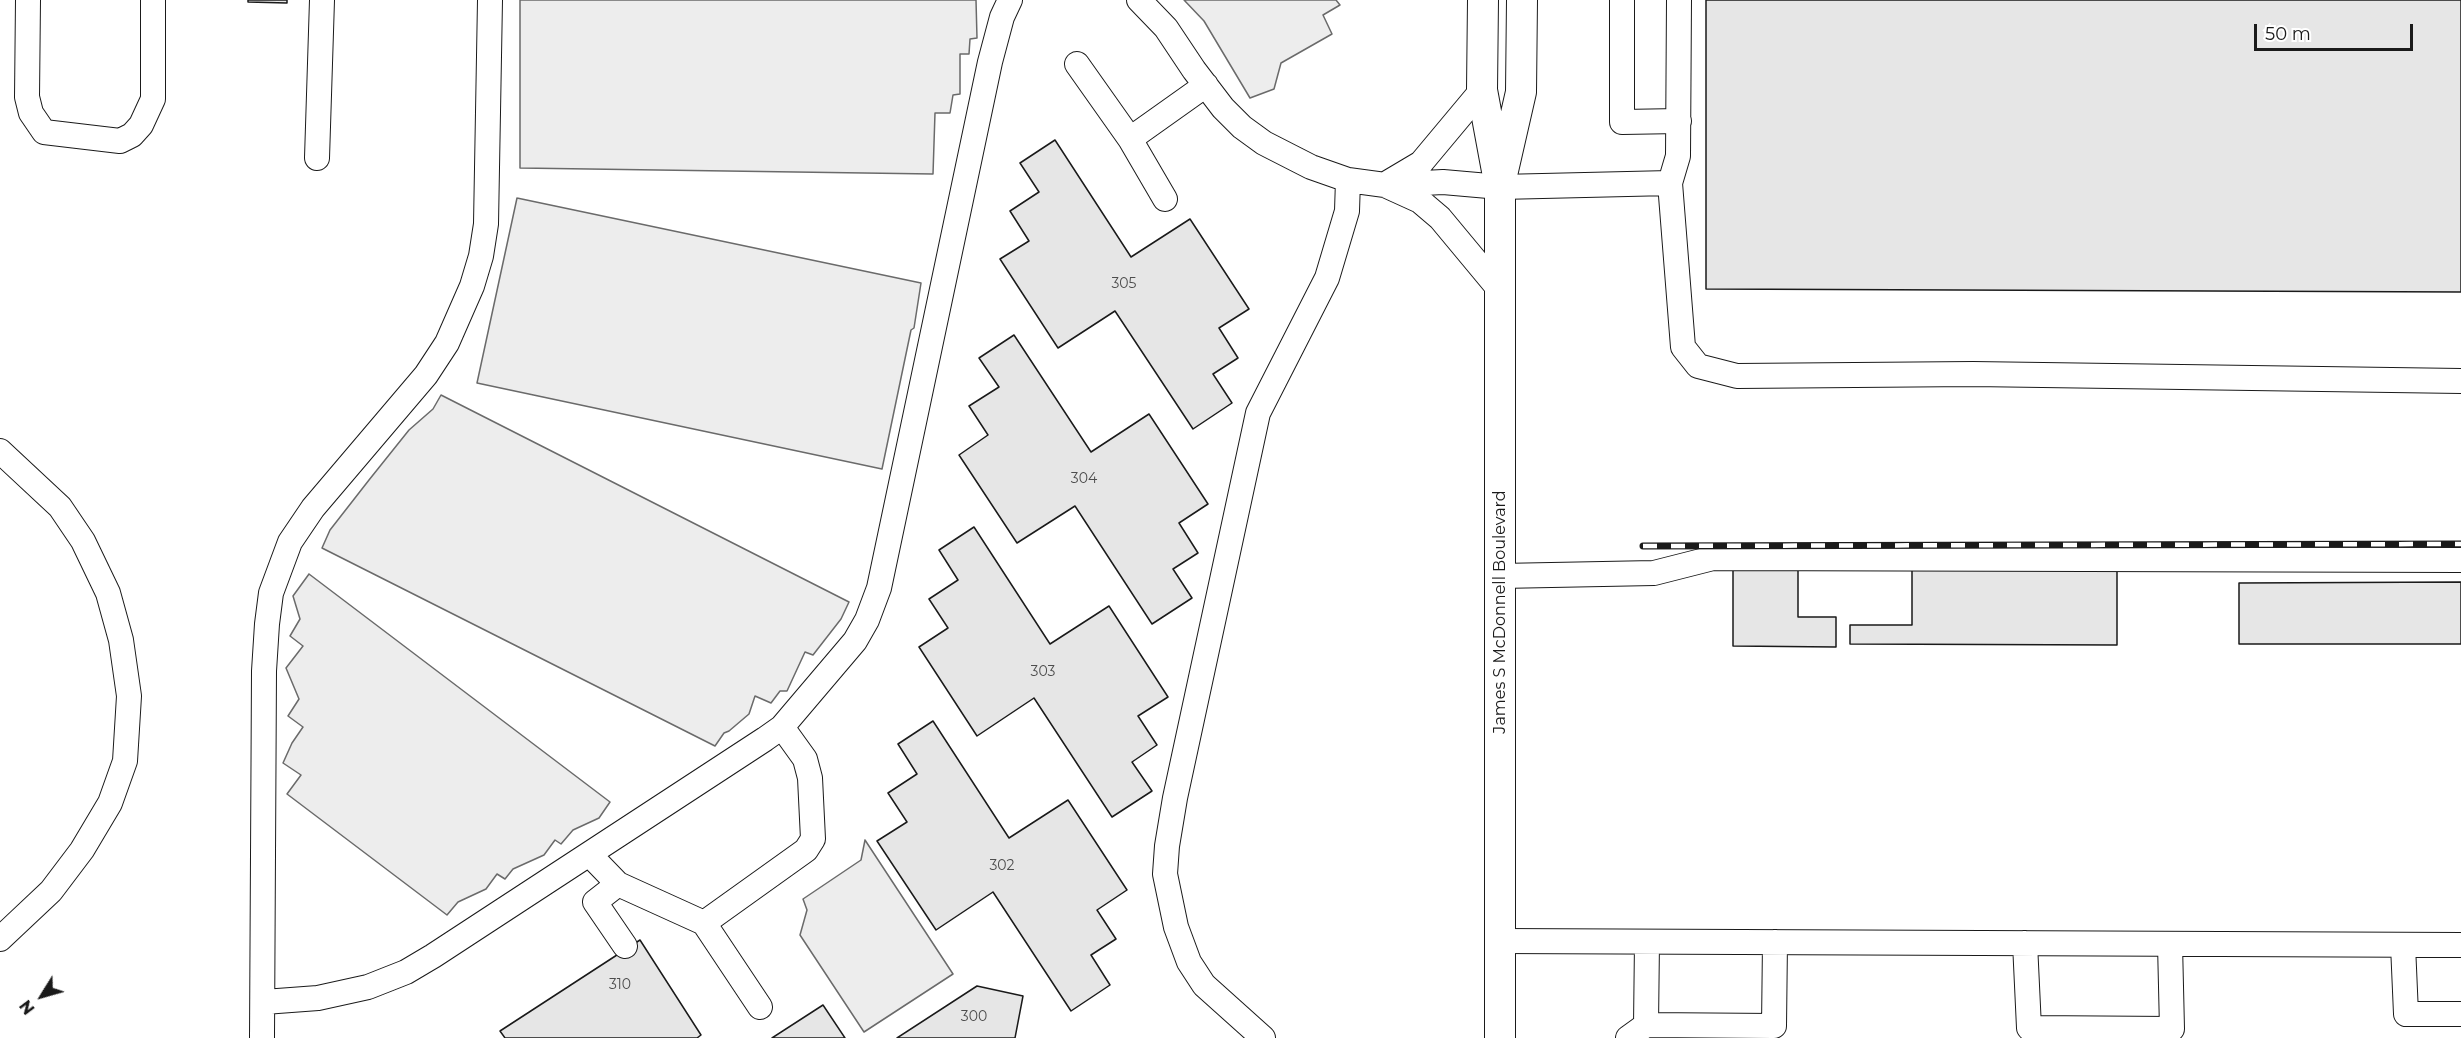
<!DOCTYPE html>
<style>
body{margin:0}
#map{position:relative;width:2461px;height:1038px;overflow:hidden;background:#fff;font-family:Montserrat,sans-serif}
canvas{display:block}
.north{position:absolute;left:12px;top:966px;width:60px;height:60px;-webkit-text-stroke:4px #fff;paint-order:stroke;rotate:233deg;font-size:16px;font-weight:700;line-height:24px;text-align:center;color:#1a1a1a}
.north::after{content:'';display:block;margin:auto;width:21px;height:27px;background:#1a1a1a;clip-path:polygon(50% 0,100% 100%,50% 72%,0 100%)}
.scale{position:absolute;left:2254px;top:24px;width:159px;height:27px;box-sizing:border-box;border:3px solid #1a1a1a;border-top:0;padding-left:8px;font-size:18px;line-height:21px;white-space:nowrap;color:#1a1a1a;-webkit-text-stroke:4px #fff;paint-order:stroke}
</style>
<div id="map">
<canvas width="2461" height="1038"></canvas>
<div class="north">N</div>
<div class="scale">50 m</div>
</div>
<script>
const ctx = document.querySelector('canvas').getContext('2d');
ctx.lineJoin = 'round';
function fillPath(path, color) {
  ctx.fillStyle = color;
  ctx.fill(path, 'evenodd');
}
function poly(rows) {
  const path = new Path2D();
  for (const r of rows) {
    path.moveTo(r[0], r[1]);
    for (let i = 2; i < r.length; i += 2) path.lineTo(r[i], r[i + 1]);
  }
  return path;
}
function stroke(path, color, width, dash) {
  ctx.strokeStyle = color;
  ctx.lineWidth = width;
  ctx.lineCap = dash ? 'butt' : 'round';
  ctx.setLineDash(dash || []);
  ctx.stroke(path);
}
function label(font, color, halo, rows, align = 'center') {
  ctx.font = font + ' Montserrat,sans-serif';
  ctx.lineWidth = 4.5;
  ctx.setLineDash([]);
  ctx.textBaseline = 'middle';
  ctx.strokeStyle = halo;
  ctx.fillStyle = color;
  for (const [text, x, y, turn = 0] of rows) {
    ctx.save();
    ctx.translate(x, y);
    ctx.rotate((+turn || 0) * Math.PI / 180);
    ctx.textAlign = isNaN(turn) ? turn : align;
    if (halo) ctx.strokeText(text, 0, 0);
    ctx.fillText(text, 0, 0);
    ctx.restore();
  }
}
const parking = poly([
 [520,0,976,0,977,38,970,39,969,54,960,54,960,94,953,95,950,113,935,113,933,174,520,168,520,0],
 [1184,0,1336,0,1340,5,1323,15,1332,34,1281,63,1274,89,1250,98,1204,21,1184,0],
 [517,198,921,283,914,328,911,330,882,469,477,383,517,198],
 [441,395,849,602,841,619,813,655,805,652,787,691,780,691,771,703,755,696,749,714,729,731,724,733,715,746,322,548,330,530,369,480,409,430,433,409,441,395],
 [309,574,610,802,599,818,573,830,561,844,555,840,544,855,513,869,505,879,497,874,486,889,458,902,447,915,287,794,301,775,283,763,292,743,303,727,288,716,299,699,286,668,303,646,290,636,300,619,293,596,309,574],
 [865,840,953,974,864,1032,800,935,807,910,803,899,861,860,865,840]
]);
fillPath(parking, '#ededed');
stroke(parking, '#6a6a6a', 1.5);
const building = poly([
 [248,0,287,0,287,3,248,2,248,0],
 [1706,0,2461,0,2461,292,1706,289,1706,0],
 [1055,140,1131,257,1190,219,1249,309,1219,328,1238,358,1213,374,1232,403,1193,429,1115,311,1058,348,1000,259,1029,241,1010,211,1039,192,1020,163,1055,140],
 [1014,335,1091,452,1149,414,1208,504,1179,523,1198,553,1173,569,1192,598,1152,624,1075,506,1017,543,959,455,988,435,969,406,999,387,979,358,1014,335],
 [974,527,1050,644,1109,606,1168,697,1138,716,1157,745,1132,762,1152,791,1112,817,1034,698,977,736,919,647,948,628,929,599,958,580,939,550,974,527],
 [1733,564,1798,565,1798,617,1836,617,1836,647,1733,646,1733,564],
 [1912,569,2117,570,2117,645,1850,644,1850,625,1912,625,1912,569],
 [2461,582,2461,644,2239,644,2239,583,2461,582],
 [933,721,1009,838,1068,800,1127,890,1097,910,1116,939,1091,955,1110,985,1071,1011,993,892,936,930,877,841,907,822,888,793,917,774,898,744,933,721],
 [640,940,701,1035,697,1038,505,1038,500,1031,640,940],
 [977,986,1023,996,1015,1038,897,1038,977,986],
 [823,1005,845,1038,772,1038,823,1005]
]);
fillPath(building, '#e6e6e6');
stroke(building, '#1a1a1a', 1.5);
const minor = poly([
 [28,0,27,97,31,113,44,132,120,141,132,135,141,125,153,99,153,0],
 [1139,0,1166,28,1194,70,1223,108,1242,127,1264,143,1311,167,1348,180,1385,185,1443,182,1500,187,1670,183],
 [1622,0,1622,122,1679,121],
 [1679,0,1678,156,1670,183,1683,347,1698,366,1737,376,1973,374,2461,381],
 [1077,64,1130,139,1165,199],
 [1130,139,1206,85],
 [317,158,322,0],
 [1389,182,1421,163,1482,90],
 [1387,186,1420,201,1440,218,1499,289],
 [0,451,60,507,83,541,108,593,121,640,129,696,125,761,110,803,82,850,51,891,0,939],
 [1500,576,1654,573,1713,558,2461,560],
 [589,854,618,884,704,923,806,850,813,839,810,778,805,759,782,727],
 [618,884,595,902,625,946],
 [704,923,760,1007],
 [1500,941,2461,945],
 [2025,943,2029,1028,2172,1029,2170,944],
 [2403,945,2406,1014,2461,1014],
 [264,1002,318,998,368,987,406,972,433,956,765,739,782,727,855,641,867,620,879,588,990,62,1002,17,1010,0],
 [1646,1025,1774,1026,1775,942],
 [262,1038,264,671,267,624,271,593,290,542,313,508,426,375,447,343,472,286,481,256,486,224,490,0],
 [1263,1038,1204,985,1189,962,1176,927,1165,874,1167,846,1175,798,1258,413,1327,278,1347,211,1348,180],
 [1628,1038,1646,1025,1647,942]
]);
const major = poly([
 [1483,0,1482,90,1500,187,1500,1038],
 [1502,175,1521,92,1522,0]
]);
stroke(minor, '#1a1a1a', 26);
stroke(major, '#1a1a1a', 32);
stroke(minor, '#fff', 24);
stroke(major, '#fff', 30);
const rail = poly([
 [1643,546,2461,544]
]);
stroke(rail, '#1a1a1a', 7);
stroke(rail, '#fff', 4.5, [14]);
label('14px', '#4d4d4d', null, [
 ["305",1124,284],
 ["304",1084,479],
 ["303",1043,672],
 ["302",1002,866],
 ["310",620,985],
 ["300",974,1017]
]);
label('16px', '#1a1a1a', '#fff', [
 ["James S McDonnell Boulevard",1500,612,-90]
]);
</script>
